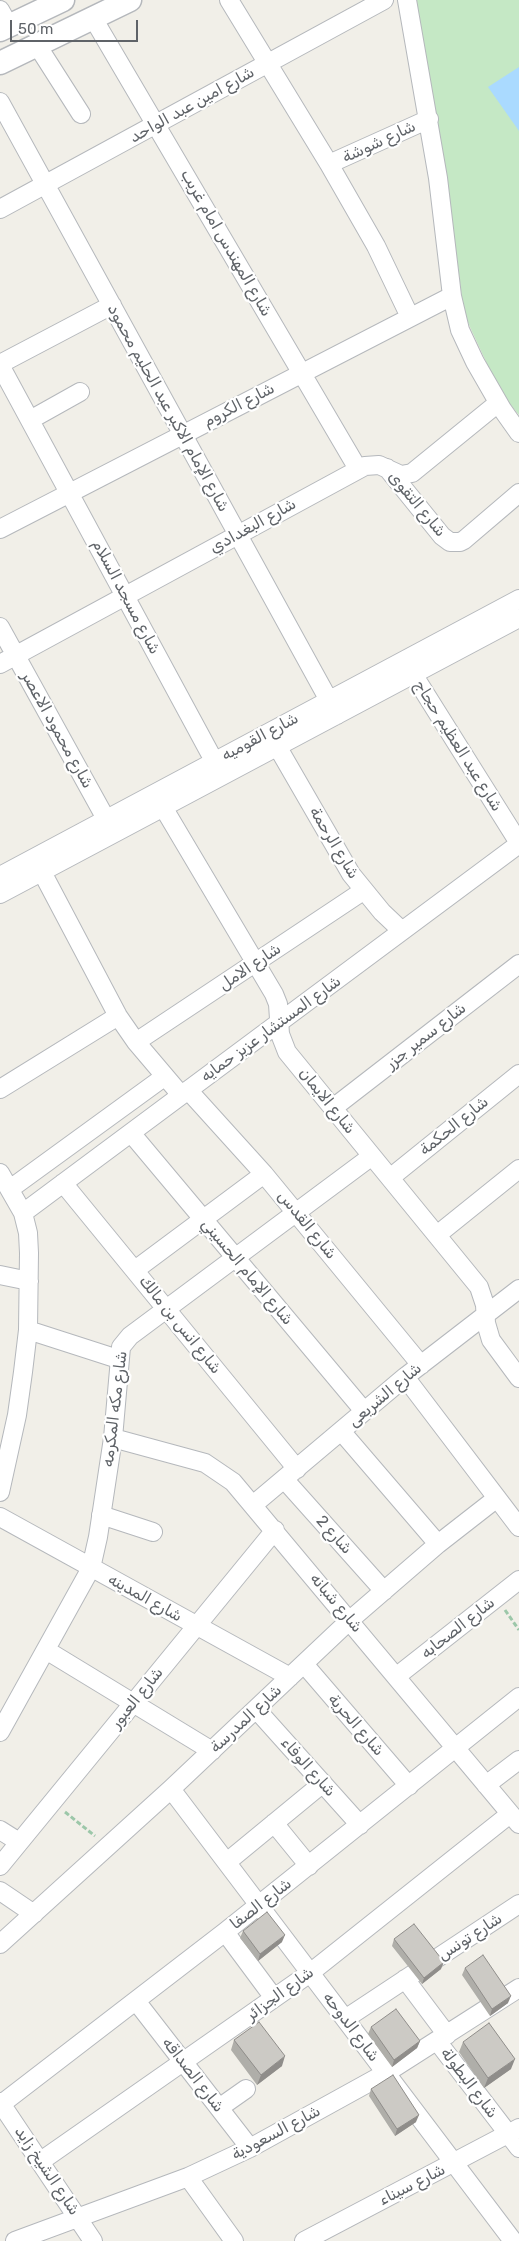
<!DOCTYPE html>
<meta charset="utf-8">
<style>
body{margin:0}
#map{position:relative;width:519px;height:2241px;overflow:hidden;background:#f1efe8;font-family:Rubik,sans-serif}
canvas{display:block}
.scale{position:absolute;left:10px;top:20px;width:128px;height:22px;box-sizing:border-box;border:2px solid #5f6368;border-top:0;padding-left:6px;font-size:15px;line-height:18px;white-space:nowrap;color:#5f6368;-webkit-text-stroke:4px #fff;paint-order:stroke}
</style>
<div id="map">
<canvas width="519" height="2241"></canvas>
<div class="scale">50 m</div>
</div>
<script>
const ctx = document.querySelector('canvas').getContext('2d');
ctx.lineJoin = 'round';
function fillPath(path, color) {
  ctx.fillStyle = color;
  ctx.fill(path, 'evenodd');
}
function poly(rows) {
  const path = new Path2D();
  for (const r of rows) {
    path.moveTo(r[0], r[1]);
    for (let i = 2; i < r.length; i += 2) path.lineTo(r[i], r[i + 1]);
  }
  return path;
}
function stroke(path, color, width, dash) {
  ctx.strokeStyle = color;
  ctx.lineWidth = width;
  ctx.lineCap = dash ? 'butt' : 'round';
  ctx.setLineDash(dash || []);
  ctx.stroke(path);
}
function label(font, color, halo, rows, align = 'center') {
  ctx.font = font + ' Rubik,"Noto Sans Arabic",sans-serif';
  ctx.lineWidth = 4.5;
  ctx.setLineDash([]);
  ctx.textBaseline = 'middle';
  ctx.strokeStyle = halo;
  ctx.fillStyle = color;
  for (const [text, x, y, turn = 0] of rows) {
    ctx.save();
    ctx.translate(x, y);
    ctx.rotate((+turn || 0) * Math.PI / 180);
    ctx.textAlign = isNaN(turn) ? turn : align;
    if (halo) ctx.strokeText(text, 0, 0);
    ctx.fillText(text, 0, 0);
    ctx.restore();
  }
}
fillPath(poly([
 [414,0,519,0,519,415,500,392,464,314,446,172]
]), '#c5e8c5');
fillPath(poly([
 [519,67,519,131,488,87]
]), '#aadaff');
const minor = poly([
 [229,0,329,164,376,246,410,317],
 [407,0,438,178,452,296,460,330,475,362,502,409,519,433],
 [0,10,9,26],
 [93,18,358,469],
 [37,45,81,114],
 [0,102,337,715],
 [329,164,429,119],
 [0,209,384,0],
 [0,364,112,305],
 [0,365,219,770],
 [30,420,80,392],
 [387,468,442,536,450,542,460,542,464,540,519,493],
 [0,529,452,296],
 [0,627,111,828],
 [0,664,365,466,379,465,401,475,412,473,498,403],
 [413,674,519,843],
 [277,746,351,874,382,912,402,931],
 [163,807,274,994,278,1004,280,1034,287,1052,479,1287,485,1305,486,1323,491,1340,519,1378],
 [42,872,118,1016,136,1042,181,1095],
 [0,876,519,599],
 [0,894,519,618],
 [136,1042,363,891],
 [0,1089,118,1016],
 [188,1090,264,1174,421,1365],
 [333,1108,519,964],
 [131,1133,364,1411],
 [0,1173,23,1213,28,1233,29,1253,28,1330,23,1372,17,1415,0,1492],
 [390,1178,519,1074],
 [63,1183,297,1469],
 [10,1189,164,1077],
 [23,1213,519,844],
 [437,1235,519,1169],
 [135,1270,264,1174],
 [0,1275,29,1281],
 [28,1330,118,1359],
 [405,1377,519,1527],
 [341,1431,438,1544],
 [113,1438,205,1463,233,1482,519,1824],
 [284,1479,384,1591],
 [253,1505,405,1377,519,1289],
 [101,1515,153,1532],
 [0,1517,290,1677],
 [46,1650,212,1751],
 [304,1664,409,1786],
 [397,1676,519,1580],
 [256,1709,360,1825],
 [0,1732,91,1568,98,1537,113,1438,121,1347,130,1336,372,1156],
 [486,1785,519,1760],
 [171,1789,513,2241],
 [274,1823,309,1866],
 [0,1830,19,1842],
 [227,1862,323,1783],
 [0,1866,275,1530],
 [0,1891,34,1914],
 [225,1932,274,1998],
 [0,1944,171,1789,350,1620,438,1544,497,1498],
 [405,1979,447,2035],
 [136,2001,250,2148],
 [345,2019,519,1904],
 [437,2041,519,2148],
 [0,2102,93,2241],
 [0,2105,225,1932,519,1697],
 [219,2108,246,2089],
 [41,2161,310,1973,510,1814],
 [188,2177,234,2241],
 [15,2241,188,2177,250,2148,386,2073,519,1988],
 [304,2241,519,2128]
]);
const tertiary = poly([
 [0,30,63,0],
 [0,63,130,0]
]);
stroke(minor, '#b5b8bc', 20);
stroke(tertiary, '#b5b8bc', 25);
stroke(poly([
 [505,1610,519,1630],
 [65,1812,95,1836]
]), '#9cc7a9', 3, [5, 2.5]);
stroke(minor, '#fff', 18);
stroke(tertiary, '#fff', 22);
fillPath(poly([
 [243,1931,282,1942,258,1961,240,1938],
 [394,1939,441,1969,422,1984,392,1946],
 [465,1968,508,2003,490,2016,462,1975],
 [371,2027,420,2041,417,2048,392,2067,368,2034],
 [234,2040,282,2066,257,2085,231,2050],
 [463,2042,511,2069,484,2088,459,2052],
 [371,2089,416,2122,395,2136,369,2096]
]), '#afaea9');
fillPath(poly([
 [285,1935,282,1942,258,1961,260,1954],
 [444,1962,441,1969,422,1984,424,1978],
 [511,1996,508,2003,490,2016,492,2009],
 [420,2041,417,2048,392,2067,394,2060],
 [285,2056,282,2066,257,2085,261,2075],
 [515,2059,511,2069,484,2088,488,2078],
 [419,2115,416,2122,395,2136,397,2129]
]), '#8f8d8a');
const building = poly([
 [267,1912,285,1935,260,1954,243,1931,267,1912],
 [414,1924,444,1962,424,1978,394,1939,414,1924],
 [483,1955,511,1996,492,2009,465,1968,483,1955],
 [396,2009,420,2041,394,2060,371,2027,396,2009],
 [259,2022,285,2056,261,2075,234,2040,259,2022],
 [489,2023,515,2059,488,2078,463,2042,489,2023],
 [393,2075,419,2115,397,2129,371,2089,393,2075]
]);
fillPath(building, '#cccac5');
stroke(building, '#8f8d8a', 1);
label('16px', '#5f6368', '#fff', [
 ["شارع امين عبد الواحد",192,105,-29],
 ["شارع شوشة",379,142,-25],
 ["شارع المهندس امام غريب",226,243,60],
 ["شارع الكروم",239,405,-27],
 ["شارع الإمام الاكبر عبد الحليم محمود",168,408,61],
 ["شارع التقوى",417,504,50],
 ["شارع البغدادي",253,526,-29],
 ["شارع مسجد السلام",126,597,62],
 ["شارع محمود الاعصر",57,730,61],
 ["شارع القوميه",260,737,-28],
 ["شارع عبد العظيم حجاج",458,746,58],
 ["شارع الرحمة",334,843,59],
 ["شارع الامل",250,967,-34],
 ["شارع المستشار عزيز حمايه",271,1029,-36],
 ["شارع سمير جزر",426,1036,-38],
 ["شارع الايمان",327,1101,51],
 ["شارع الحكمة",454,1126,-39],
 ["شارع القدس",307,1225,51],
 ["شارع الإمام الحسيني",247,1272,50],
 ["شارع انس بن مالك",180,1325,51],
 ["شارع الشريعى",385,1395,-40],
 ["شارع مكه المكرمه",115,1409,-83],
 ["شارع 2",334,1535,48],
 ["شارع المدينه",145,1598,29],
 ["شارع شبانه",336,1603,50],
 ["شارع الصحابه",458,1628,-38],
 ["شارع العبور",137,1698,-51],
 ["شارع المدرسة",246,1719,-43],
 ["شارع الحرية",356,1725,49],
 ["شارع الوفاء",308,1767,48],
 ["شارع الصفا",261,1904,-38],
 ["شارع تونس",470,1937,-33],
 ["شارع الجزائر",280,1994,-36],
 ["شارع الدوحه",351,2027,53],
 ["شارع الصداقه",193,2075,52],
 ["شارع البطولة",469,2083,53],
 ["شارع السعودية",276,2133,-28],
 ["شارع الشيخ زايد",47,2171,56],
 ["شارع سيناء",412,2185,-27]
]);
</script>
